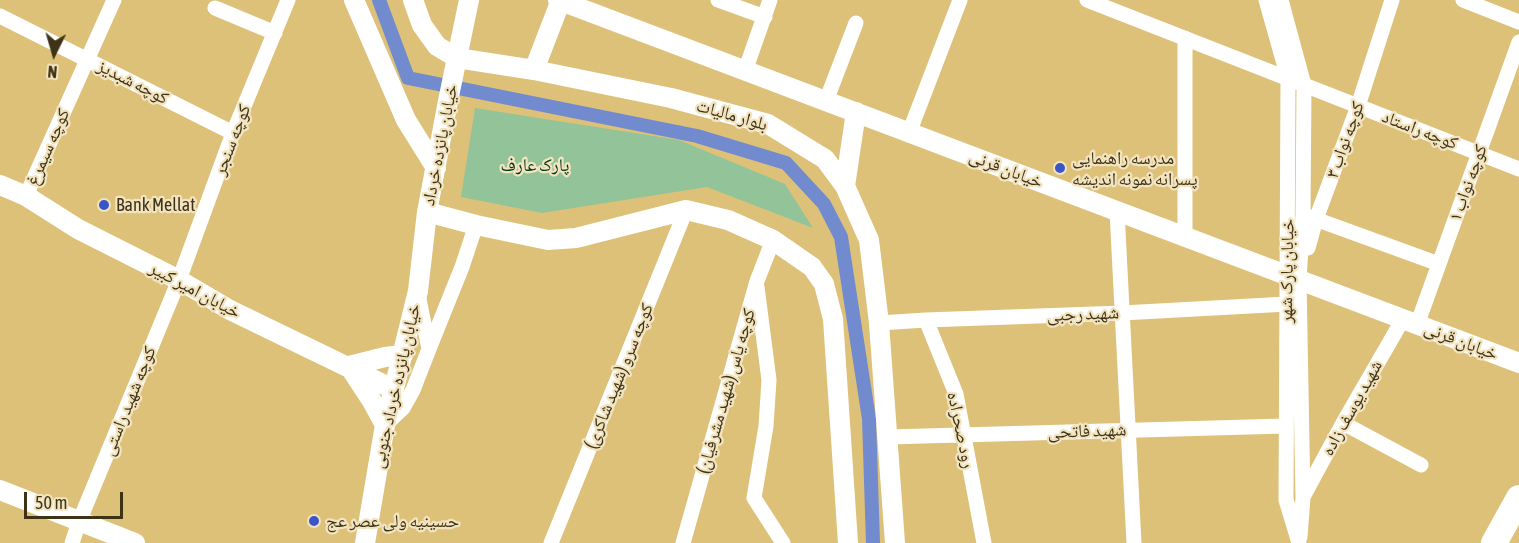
<!DOCTYPE html>
<meta charset="utf-8">
<style>
body{margin:0}
#map{position:relative;width:1519px;height:543px;overflow:hidden;background:#dec179;font-family:"Asap Condensed",sans-serif}
canvas{display:block}
.north{position:absolute;left:24px;top:24px;width:60px;height:60px;-webkit-text-stroke:4px #f2e4c1;paint-order:stroke;rotate:185deg;font-size:16px;font-weight:700;line-height:24px;text-align:center;color:#3f3315}
.north::after{content:'';display:block;margin:auto;width:21px;height:27px;background:#3f3315;clip-path:polygon(50% 0,100% 100%,50% 72%,0 100%)}
.scale{position:absolute;left:24px;top:492px;width:99px;height:27px;box-sizing:border-box;border:3px solid #3f3315;border-top:0;padding-left:8px;font-size:18px;line-height:21px;white-space:nowrap;color:#3f3315;-webkit-text-stroke:4px #f2e4c1;paint-order:stroke}
</style>
<div id="map">
<canvas width="1519" height="543"></canvas>
<div class="north">N</div>
<div class="scale">50 m</div>
</div>
<script>
const ctx = document.querySelector('canvas').getContext('2d');
ctx.lineJoin = 'round';
function fillPath(path, color) {
  ctx.fillStyle = color;
  ctx.fill(path, 'evenodd');
}
function poly(rows) {
  const path = new Path2D();
  for (const r of rows) {
    path.moveTo(r[0], r[1]);
    for (let i = 2; i < r.length; i += 2) path.lineTo(r[i], r[i + 1]);
  }
  return path;
}
function stroke(path, color, width, dash) {
  ctx.strokeStyle = color;
  ctx.lineWidth = width;
  ctx.lineCap = dash ? 'butt' : 'round';
  ctx.setLineDash(dash || []);
  ctx.stroke(path);
}
function label(font, color, halo, rows, align = 'center') {
  ctx.font = font + ' "Asap Condensed","Noto Naskh Arabic",sans-serif';
  ctx.lineWidth = 4.5;
  ctx.setLineDash([]);
  ctx.textBaseline = 'middle';
  ctx.strokeStyle = halo;
  ctx.fillStyle = color;
  for (const [text, x, y, turn = 0] of rows) {
    ctx.save();
    ctx.translate(x, y);
    ctx.rotate((+turn || 0) * Math.PI / 180);
    ctx.textAlign = isNaN(turn) ? turn : align;
    if (halo) ctx.strokeText(text, 0, 0);
    ctx.fillText(text, 0, 0);
    ctx.restore();
  }
}
fillPath(poly([
 [475,108,679,140,785,184,813,228,707,187,542,213,461,197]
]), '#93c399');
stroke(poly([
 [379,0,408,78,697,136,786,163,824,204,841,237,869,419,873,543]
]), '#728bce', 14);
stroke(poly([
 [718,0,765,17],
 [1087,0,1519,169],
 [1266,0,1288,78,1286,500,1299,543],
 [1281,0,1304,85,1303,215,1299,280,1303,498,1300,537],
 [1463,0,1519,22],
 [215,8,275,33],
 [0,16,233,133],
 [1185,38,1185,237],
 [745,71,770,0],
 [826,101,856,23],
 [909,133,960,0],
 [26,196,114,0],
 [1117,211,1134,543],
 [1307,216,1439,264],
 [1308,248,1316,219,1358,106,1392,0],
 [757,287,769,380,766,426,754,498,783,543],
 [418,294,429,349,462,267,476,225],
 [926,320,956,394,984,543],
 [879,323,926,320,1122,313,1287,304],
 [1417,325,1519,42],
 [1343,423,1421,465],
 [385,425,403,408,413,390,429,349],
 [888,437,1285,426],
 [1303,497,1343,423,1403,319],
 [72,543,79,522,179,280,233,133,288,0],
 [551,543,686,210],
 [683,543,757,281,773,240]
]), '#fff', 15);
stroke(poly([
 [354,0,406,120,436,168],
 [413,0,422,25,437,46,457,58,534,70,671,98,768,124,825,159,845,186,869,240,879,323,895,543],
 [558,0,1519,363],
 [534,70,561,0],
 [0,185,26,196,78,229,179,280,230,310,393,389],
 [845,186,856,112],
 [427,212,476,225,548,240,576,238,686,210,728,220,773,240,812,267,824,284,833,319,848,543],
 [385,425,372,401,349,366,385,357,403,355],
 [0,490,135,543],
 [365,543,385,425,418,291,427,212,448,101,469,0]
]), '#fff', 20);
stroke(poly([
 [1494,543,1519,498]
]), '#fff', 26);
for (const [x, y, r, color] of [
 [1060,168,6,"#3956c8"],
 [104,205,6,"#3956c8"],
 [314,521,6,"#3956c8"]
]) {
  const dot = new Path2D();
  dot.arc(x, y, r, 0, 2 * Math.PI);
  ctx.fillStyle = color;
  ctx.fill(dot);
  stroke(dot, '#f2e4c1', 2);
}
label('18px', '#3f3315', '#f2e4c1', [
 ["کوچه شبدیز",133,82,27],
 ["بلوار مالیات",732,115,16],
 ["کوچه راستاد",1420,130,21],
 ["کوچه سنجر",232,140,-69],
 ["کوچه نواب ۳",1345,140,-70],
 ["خیابان پانزده خرداد",440,145,-79],
 ["کوچه سیمرغ",48,147,-66],
 ["خیابان قرنی",1006,169,21],
 ["کوچه نواب ۱",1468,183,-70],
 ["خیابان پارک شهر",1287,271,-89],
 ["خیابان امیر کبیر",195,290,28],
 ["شهید رجبی",1083,314,-2],
 ["خیابان قرنی",1461,341,21],
 ["کوچه سرو (شهید شاکری)",619,376,-68],
 ["خیابان پانزده خرداد جنوبی",396,386,-77],
 ["کوچه یاس (شهید مشرفیان)",726,391,-74],
 ["کوچه شهید راستی",129,401,-68],
 ["شهید یوسف زاده",1352,408,-61],
 ["رود صحراده",961,430,78],
 ["شهید فاتحی",1087,431,-2]
]);
label('18px', '#3f3315', '#f2e4c1', [
 ["مدرسه راهنمایی",1072,158],
 ["پسرانه نمونه اندیشه",1072,179],
 ["Bank Mellat",116,205],
 ["حسینیه ولی عصر عج",326,521]
], 'left');
label('18px', '#033612', '#f2e4c1', [
 ["پارک عارف",535,165]
]);
</script>
